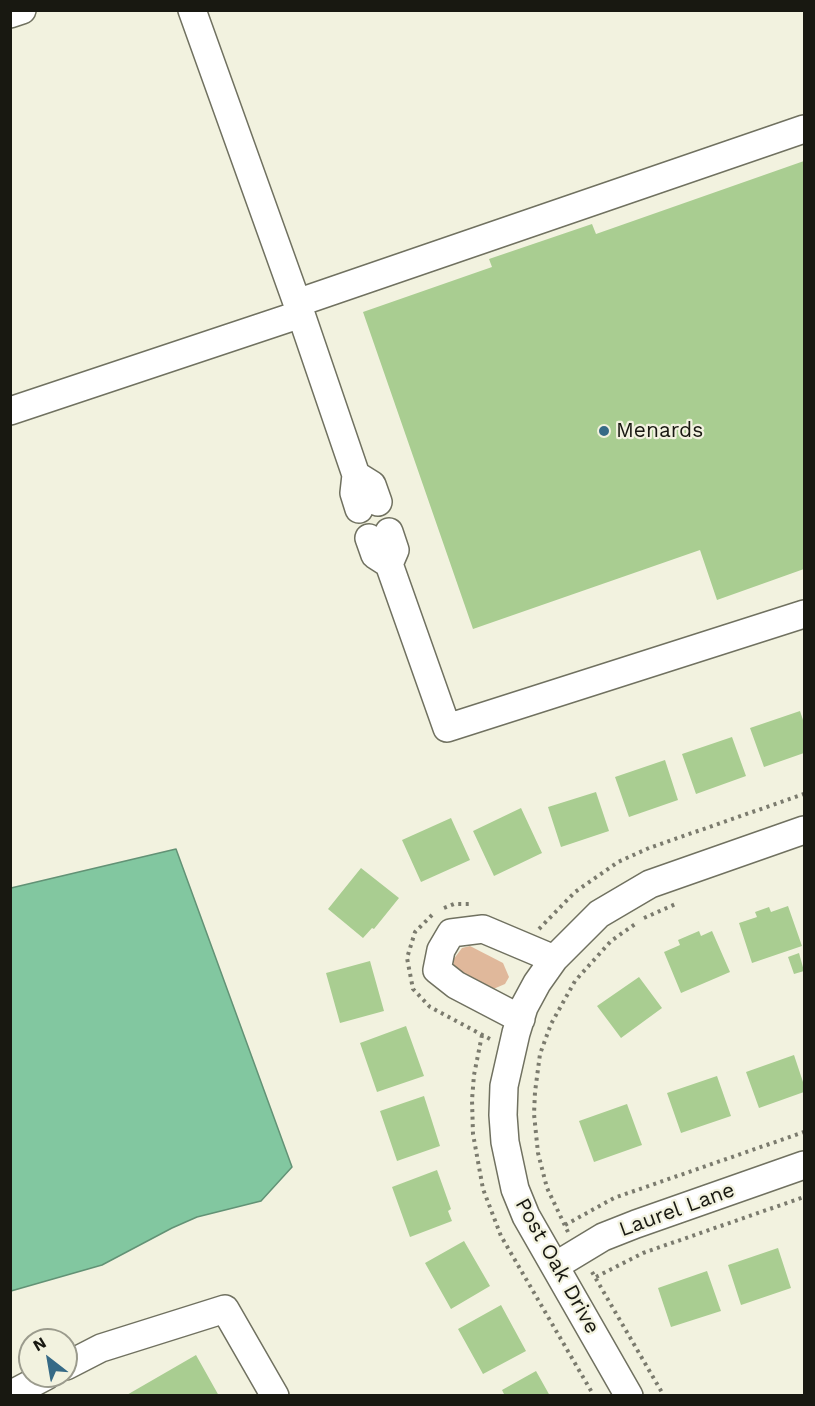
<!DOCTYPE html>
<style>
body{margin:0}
#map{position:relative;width:815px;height:1406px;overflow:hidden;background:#f2f2df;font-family:"Work Sans",sans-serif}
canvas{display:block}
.frame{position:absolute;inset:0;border:12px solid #181811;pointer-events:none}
.north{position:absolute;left:18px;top:1328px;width:60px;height:60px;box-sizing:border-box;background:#f2f2df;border:2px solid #9b9b8d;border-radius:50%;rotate:329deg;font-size:16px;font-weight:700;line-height:24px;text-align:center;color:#181811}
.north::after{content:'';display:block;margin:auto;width:21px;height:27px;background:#366a86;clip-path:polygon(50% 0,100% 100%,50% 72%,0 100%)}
</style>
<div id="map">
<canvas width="815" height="1406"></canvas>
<div class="frame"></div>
<div class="north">N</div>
</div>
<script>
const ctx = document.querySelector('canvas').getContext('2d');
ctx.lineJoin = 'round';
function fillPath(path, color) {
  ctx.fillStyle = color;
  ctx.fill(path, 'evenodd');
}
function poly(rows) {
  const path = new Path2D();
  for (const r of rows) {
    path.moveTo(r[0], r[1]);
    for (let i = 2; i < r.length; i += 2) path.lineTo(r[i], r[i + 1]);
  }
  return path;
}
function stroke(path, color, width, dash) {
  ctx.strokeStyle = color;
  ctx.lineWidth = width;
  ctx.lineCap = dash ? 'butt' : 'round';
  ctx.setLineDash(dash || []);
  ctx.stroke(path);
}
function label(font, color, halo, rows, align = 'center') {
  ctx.font = font + ' "Work Sans",sans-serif';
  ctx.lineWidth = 4.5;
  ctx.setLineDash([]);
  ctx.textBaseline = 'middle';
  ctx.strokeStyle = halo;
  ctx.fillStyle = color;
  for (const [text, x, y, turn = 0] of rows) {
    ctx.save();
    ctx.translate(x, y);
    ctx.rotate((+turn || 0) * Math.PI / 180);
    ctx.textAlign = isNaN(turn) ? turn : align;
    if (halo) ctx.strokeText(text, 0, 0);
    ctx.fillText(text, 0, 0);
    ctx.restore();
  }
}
fillPath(poly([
 [470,946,503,963,509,977,505,984,491,990,460,974,454,967,453,960,462,948]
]), '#e0b89b');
const water = poly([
 [176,849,292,1167,261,1201,197,1217,172,1228,102,1265,11,1291,11,888,176,849]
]);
fillPath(water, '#82c7a0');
stroke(water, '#629275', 1.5);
fillPath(poly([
 [804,161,804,569,717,600,700,550,473,629,363,312,492,267,489,259,592,224,596,234],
 [800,711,804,723,804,753,764,767,750,728],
 [732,737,746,776,696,794,682,754],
 [665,760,678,800,629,817,615,777],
 [596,792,609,831,561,847,548,807],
 [521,808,542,853,494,876,473,831],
 [451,818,470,860,421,882,402,840],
 [361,868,399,898,374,929,372,928,363,938,328,909],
 [788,906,802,946,752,963,739,923,757,917,755,912,769,907,771,912],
 [699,931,701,936,712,931,730,972,681,993,664,952,680,945,678,940],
 [799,953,804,971,794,974,788,957],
 [370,961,384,1011,340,1023,326,973],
 [639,977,662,1008,621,1038,597,1006],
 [406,1026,424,1076,377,1092,360,1043],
 [794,1055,804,1085,804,1092,759,1108,746,1072],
 [717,1076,731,1116,681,1133,667,1093],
 [424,1096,440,1146,397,1161,380,1111],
 [627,1104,642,1145,594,1162,579,1121],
 [437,1170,451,1209,448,1211,452,1221,410,1237,392,1187],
 [464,1241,490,1286,451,1309,425,1263],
 [778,1248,791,1288,741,1305,728,1265],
 [707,1271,721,1311,671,1327,658,1288],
 [501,1305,526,1351,483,1374,458,1329],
 [196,1355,219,1396,125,1396],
 [536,1371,550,1396,505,1396,502,1390]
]), '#a9cd91');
const minor = poly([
 [192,10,301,314,356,475,354,493,359,509],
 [10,14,22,10],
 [297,303,804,129],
 [10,411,301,314],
 [356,475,372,485,378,502],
 [389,532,395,550,389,564],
 [369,538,375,555,389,564,447,728,804,614],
 [521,1019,456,985,437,970,441,950,451,933,483,929,554,959],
 [555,1266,603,1237,636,1224,804,1165],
 [66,1366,101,1348,225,1309,275,1396],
 [10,1395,46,1376],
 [629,1396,526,1216,515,1189,505,1142,503,1115,504,1086,516,1033,524,1007,537,983,554,959,599,914,650,884,804,830]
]);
stroke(minor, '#707160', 30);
stroke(poly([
 [444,908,454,904,471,904],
 [432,915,415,932,407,958,413,989,430,1007,490,1039],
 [644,918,678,903],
 [539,929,575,892,618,862,649,848,804,794],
 [482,1035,474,1075,472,1100,473,1134,483,1189,501,1236,594,1396],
 [565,1225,614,1198,804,1132],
 [568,1232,547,1188,538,1153,534,1114,535,1092,540,1054,551,1024,575,981,611,941,638,922],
 [592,1272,664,1396],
 [596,1277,643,1253,804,1197]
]), '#7b7b6e', 4, [3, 4.5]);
stroke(minor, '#fff', 27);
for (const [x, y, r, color] of [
 [604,431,6,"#366a86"]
]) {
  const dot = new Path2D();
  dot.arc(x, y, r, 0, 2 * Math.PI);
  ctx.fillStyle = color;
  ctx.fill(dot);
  stroke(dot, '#f2f2df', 2);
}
label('21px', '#181811', '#f2f2df', [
 ["Menards",616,431]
], 'left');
label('21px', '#181811', '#f2f2df', [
 ["Laurel Lane",677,1210,-20],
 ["Post Oak Drive",557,1266,61]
]);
</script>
